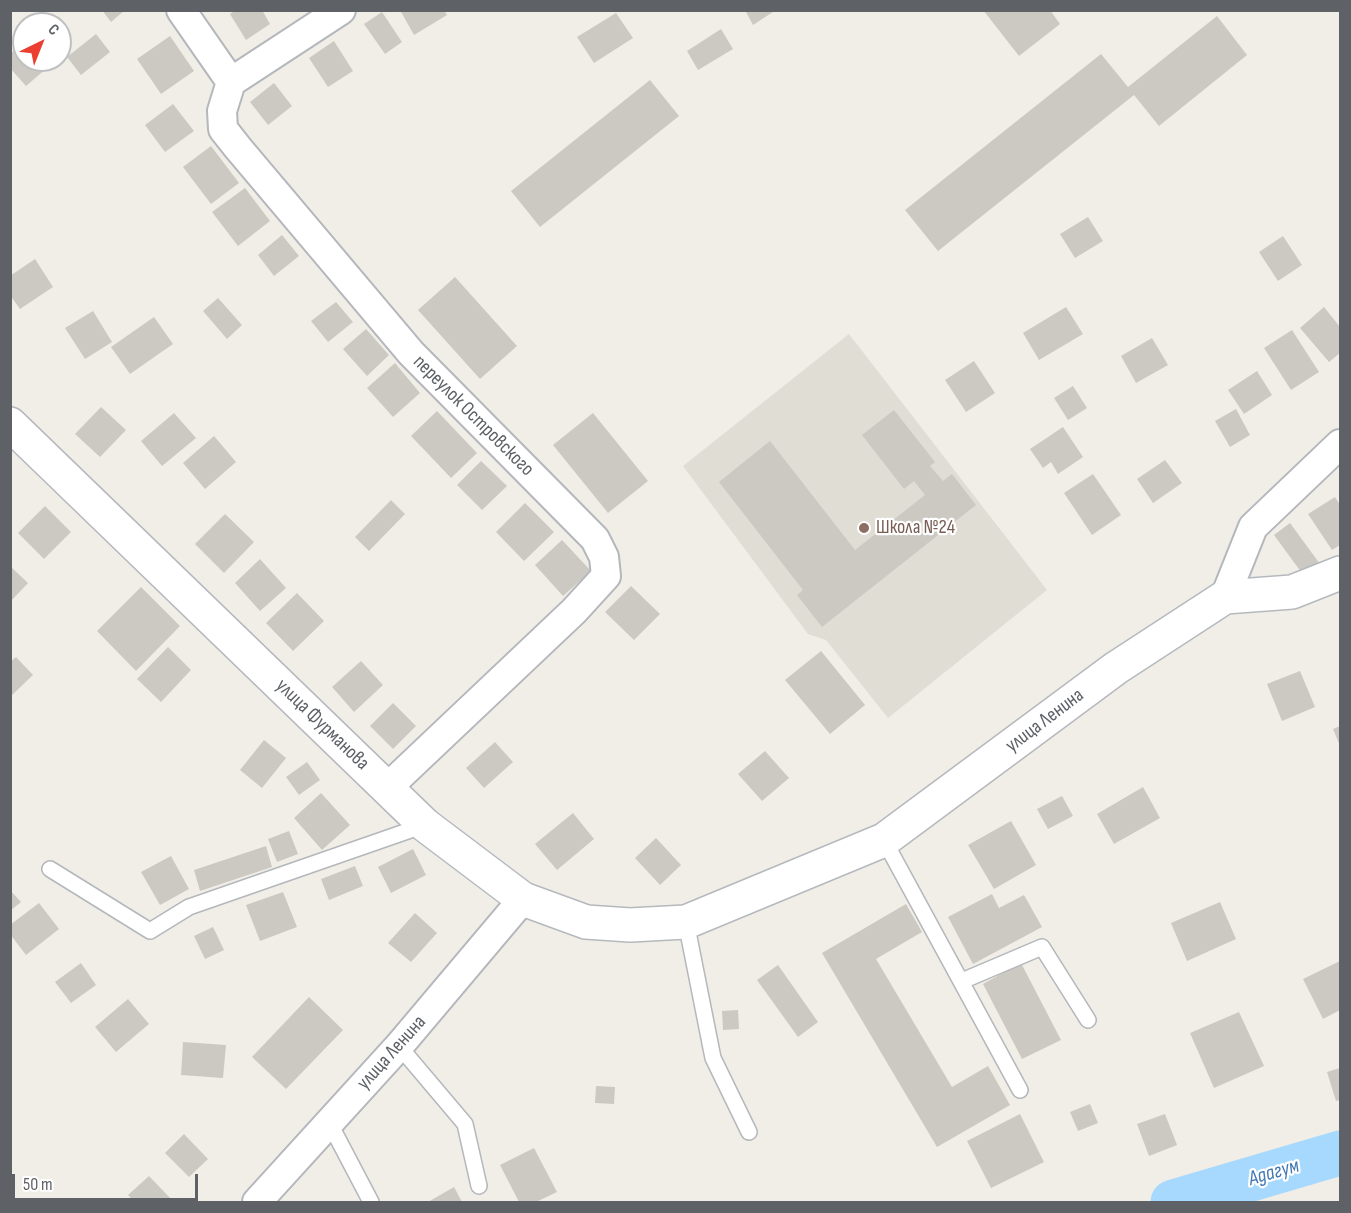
<!DOCTYPE html>
<meta charset="utf-8">
<style>
body{margin:0}
#map{position:relative;width:1351px;height:1213px;overflow:hidden;background:#f0eee6;font-family:"Sofia Sans Condensed",sans-serif}
canvas{display:block}
.frame{position:absolute;inset:0;border:12px solid #5e6267;pointer-events:none}
.north{position:absolute;left:12px;top:12px;width:60px;height:60px;box-sizing:border-box;background:#fff;border:2px solid #bfc0c2;border-radius:50%;rotate:43deg;font-size:16px;font-weight:700;line-height:24px;text-align:center;color:#5e6267}
.north::after{content:'';display:block;margin:auto;width:21px;height:27px;background:#eb3f31;clip-path:polygon(50% 0,100% 100%,50% 72%,0 100%)}
.scale{position:absolute;left:12px;top:1174px;width:186px;height:27px;box-sizing:border-box;border:3px solid #5e6267;border-top:0;padding-left:8px;font-size:18px;line-height:21px;white-space:nowrap;color:#5e6267;-webkit-text-stroke:4px #fff;paint-order:stroke}
</style>
<div id="map">
<canvas width="1351" height="1213"></canvas>
<div class="frame"></div>
<div class="north">С</div>
<div class="scale">50 m</div>
</div>
<script>
const ctx = document.querySelector('canvas').getContext('2d');
ctx.lineJoin = 'round';
function fillPath(path, color) {
  ctx.fillStyle = color;
  ctx.fill(path, 'evenodd');
}
function poly(rows) {
  const path = new Path2D();
  for (const r of rows) {
    path.moveTo(r[0], r[1]);
    for (let i = 2; i < r.length; i += 2) path.lineTo(r[i], r[i + 1]);
  }
  return path;
}
function stroke(path, color, width, dash) {
  ctx.strokeStyle = color;
  ctx.lineWidth = width;
  ctx.lineCap = dash ? 'butt' : 'round';
  ctx.setLineDash(dash || []);
  ctx.stroke(path);
}
function label(font, color, halo, rows, align = 'center') {
  ctx.font = font + ' "Sofia Sans Condensed",sans-serif';
  ctx.lineWidth = 4.5;
  ctx.setLineDash([]);
  ctx.textBaseline = 'middle';
  ctx.strokeStyle = halo;
  ctx.fillStyle = color;
  for (const [text, x, y, turn = 0] of rows) {
    ctx.save();
    ctx.translate(x, y);
    ctx.rotate((+turn || 0) * Math.PI / 180);
    ctx.textAlign = isNaN(turn) ? turn : align;
    if (halo) ctx.strokeText(text, 0, 0);
    ctx.fillText(text, 0, 0);
    ctx.restore();
  }
}
fillPath(poly([
 [849,334,1047,590,888,718,826,640,808,634,683,466]
]), '#e0ddd4');
stroke(poly([
 [1173,1202,1340,1153]
]), '#a7d9ff', 45);
fillPath(poly([
 [102,10,125,10,111,22],
 [236,10,262,10,270,24,246,40,230,14],
 [400,10,444,10,447,15,414,35],
 [745,10,776,10,753,25],
 [983,10,1050,10,1060,24,1019,56],
 [382,12,402,42,385,54,364,24],
 [616,13,633,38,594,63,577,37],
 [1217,16,1247,55,1159,126,1134,95,938,251,905,210,1101,54,1128,87],
 [721,29,733,49,698,70,687,51],
 [96,34,110,52,81,75,67,57],
 [170,36,194,71,161,94,137,59],
 [334,41,353,71,328,87,309,58],
 [24,42,24,60,40,60,47,68,26,86,10,68,10,54],
 [650,80,679,116,540,227,511,191],
 [274,83,292,106,268,125,250,102],
 [173,104,194,131,165,152,145,125],
 [211,146,239,183,211,204,183,167],
 [245,188,270,221,238,246,212,212],
 [1088,217,1103,241,1075,258,1060,234],
 [282,235,299,256,274,276,258,255],
 [1283,236,1302,265,1278,281,1259,252],
 [35,259,53,287,20,309,10,295,10,276],
 [455,277,517,346,480,379,418,310],
 [218,298,242,325,227,339,203,311],
 [336,302,353,322,328,342,311,321],
 [1066,307,1083,334,1039,360,1023,333],
 [1324,307,1340,327,1340,353,1329,362,1300,328],
 [93,311,112,342,85,359,65,328],
 [154,317,173,344,130,374,111,347],
 [366,329,389,355,367,376,343,349],
 [1292,330,1319,372,1291,390,1264,348],
 [1152,338,1168,365,1136,383,1121,356],
 [974,361,995,393,966,412,945,380],
 [395,363,420,393,393,417,367,388],
 [1257,371,1272,395,1244,414,1228,390],
 [1073,386,1087,408,1068,420,1054,398],
 [101,407,126,430,100,457,75,434],
 [1236,409,1250,435,1230,447,1215,421],
 [894,410,935,462,930,466,943,481,952,474,976,505,822,627,797,595,803,590,719,482,770,441,855,550,925,495,914,481,904,489,862,435],
 [437,411,477,453,451,478,411,436],
 [174,413,196,438,162,466,141,441],
 [593,413,648,481,608,513,553,445],
 [1063,427,1083,457,1058,474,1051,462,1043,468,1030,449],
 [214,436,236,462,205,489,183,463],
 [1165,460,1182,483,1153,503,1137,479],
 [481,461,507,486,482,510,457,485],
 [1093,474,1121,515,1092,535,1064,493],
 [1335,497,1340,505,1340,545,1332,550,1308,514],
 [391,500,405,514,369,551,355,537],
 [525,503,554,532,524,561,496,532],
 [45,506,71,532,44,559,18,533],
 [225,514,254,542,224,573,195,544],
 [1290,523,1320,564,1304,576,1274,535],
 [562,540,591,571,563,596,535,565],
 [260,559,286,588,260,611,235,583],
 [10,566,28,583,10,602],
 [631,586,660,614,634,640,605,612],
 [141,587,180,626,136,671,97,631],
 [297,593,324,621,293,651,266,623],
 [168,647,191,670,161,702,137,679],
 [821,651,865,705,830,734,785,680],
 [16,657,33,675,10,697,10,662],
 [361,661,383,685,354,712,332,687],
 [1300,671,1315,707,1282,721,1267,684],
 [393,703,416,726,393,749,370,726],
 [1340,726,1340,746,1333,729],
 [264,740,286,758,262,788,240,770],
 [495,742,513,762,484,788,466,768],
 [765,751,789,778,762,801,738,774],
 [307,762,320,780,299,795,286,777],
 [1143,787,1160,818,1114,844,1097,814],
 [321,793,350,825,322,850,294,818],
 [1062,796,1073,816,1048,829,1037,809],
 [573,813,594,839,557,870,535,844],
 [1011,821,1036,865,994,889,968,845],
 [289,831,298,854,277,862,268,839],
 [656,838,681,865,660,885,635,858],
 [266,846,272,867,200,891,194,870],
 [413,849,426,875,391,893,378,867],
 [171,856,189,889,160,905,141,872],
 [355,866,363,886,329,900,321,879],
 [10,890,21,902,10,911],
 [283,892,297,927,260,941,246,905],
 [992,894,999,908,1024,895,1042,927,973,964,948,917],
 [1220,902,1236,939,1187,961,1171,923],
 [39,903,59,929,26,955,10,934,10,925],
 [906,904,922,932,876,959,952,1087,988,1066,1010,1105,937,1147,822,953],
 [415,913,437,933,411,962,388,943],
 [213,927,224,950,205,959,194,936],
 [1340,961,1340,1010,1323,1019,1303,979],
 [81,963,96,985,71,1003,55,982],
 [1021,963,1061,1040,1022,1059,983,984],
 [778,965,818,1022,798,1037,757,980],
 [309,997,343,1030,286,1089,252,1057],
 [128,999,149,1024,116,1052,95,1027],
 [738,1010,739,1029,723,1030,722,1011],
 [1239,1012,1264,1066,1214,1088,1190,1033],
 [183,1042,226,1045,223,1078,181,1075],
 [1340,1068,1340,1100,1336,1101,1327,1072],
 [596,1086,615,1087,614,1104,595,1103],
 [1090,1104,1098,1123,1078,1131,1070,1112],
 [1020,1114,1044,1162,991,1188,967,1141],
 [1165,1114,1177,1145,1149,1156,1137,1124],
 [184,1134,208,1159,189,1177,165,1153],
 [534,1148,557,1192,536,1202,519,1202,500,1165],
 [149,1176,172,1200,169,1202,135,1202,128,1195],
 [454,1187,462,1202,428,1202]
]), '#ccc9c3');
const service = poly([
 [884,840,1020,1090],
 [50,869,150,931,189,907,425,825],
 [686,922,713,1058,749,1132],
 [962,981,1042,947,1088,1020],
 [399,1046,465,1124,479,1186],
 [329,1122,371,1202]
]);
const minor = poly([
 [181,10,231,82],
 [231,82,222,111,223,129,238,148,411,353,595,539,604,557,606,576,574,611,387,788],
 [231,82,341,10],
 [1225,597,1253,527,1340,444],
 [257,1202,399,1046,523,899]
]);
const secondary = poly([
 [10,424,425,825,523,899,586,922,630,925,686,922,884,840,1116,668,1225,597,1292,592,1340,573]
]);
stroke(service, '#b4b7bb', 18);
stroke(minor, '#b4b7bb', 32);
stroke(secondary, '#b5b9be', 36);
stroke(service, '#fff', 15);
stroke(minor, '#fff', 28);
stroke(secondary, '#fff', 33);
for (const [x, y, r, color] of [
 [864,528,6,"#8d6e63"]
]) {
  const dot = new Path2D();
  dot.arc(x, y, r, 0, 2 * Math.PI);
  ctx.fillStyle = color;
  ctx.fill(dot);
  stroke(dot, '#fff', 2);
}
label('20px', '#5e6267', '#fff', [
 ["переулок Островского",473,416,45],
 ["улица Ленина",1045,721,-37],
 ["улица Фурманова",322,725,44],
 ["улица Ленина",392,1053,-48]
]);
label('20px', '#785e54', '#fff', [
 ["Школа №24",876,528]
], 'left');
label('italic 21px', '#4279b3', '#fff', [
 ["Адагум",1274,1173,-16]
]);
</script>
